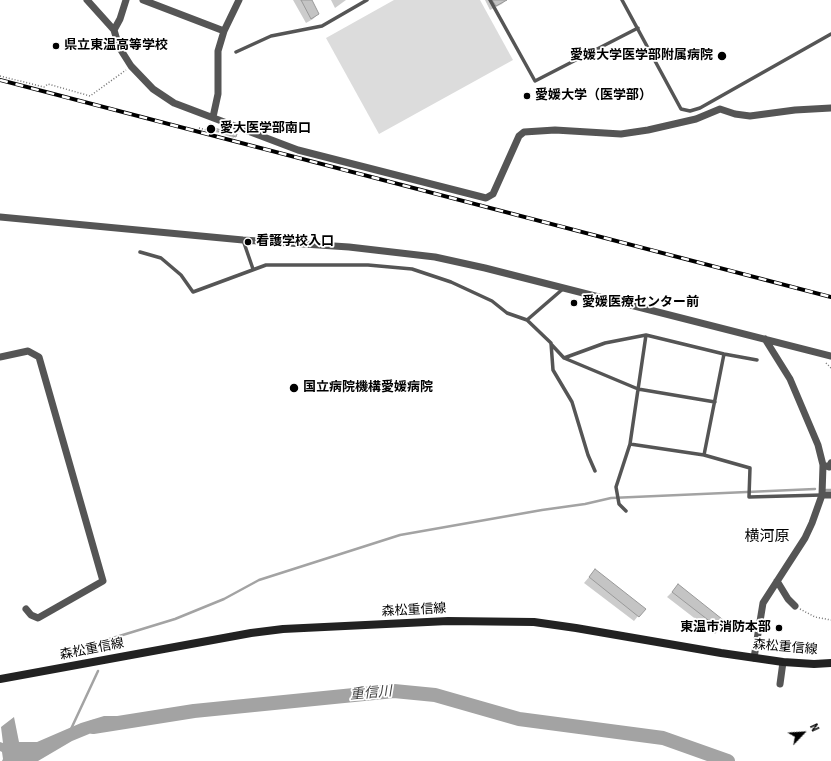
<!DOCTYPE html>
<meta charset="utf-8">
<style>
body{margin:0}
#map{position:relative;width:831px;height:761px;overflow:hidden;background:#fff;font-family:"Source Sans 3",sans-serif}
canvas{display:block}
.north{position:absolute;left:783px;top:713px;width:40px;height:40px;-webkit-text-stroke:3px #fff;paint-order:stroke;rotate:65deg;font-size:11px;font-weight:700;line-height:16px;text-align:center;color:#000}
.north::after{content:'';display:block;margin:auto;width:14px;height:18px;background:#000;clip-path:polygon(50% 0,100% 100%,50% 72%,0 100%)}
</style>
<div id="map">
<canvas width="831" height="761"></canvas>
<div class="north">N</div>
</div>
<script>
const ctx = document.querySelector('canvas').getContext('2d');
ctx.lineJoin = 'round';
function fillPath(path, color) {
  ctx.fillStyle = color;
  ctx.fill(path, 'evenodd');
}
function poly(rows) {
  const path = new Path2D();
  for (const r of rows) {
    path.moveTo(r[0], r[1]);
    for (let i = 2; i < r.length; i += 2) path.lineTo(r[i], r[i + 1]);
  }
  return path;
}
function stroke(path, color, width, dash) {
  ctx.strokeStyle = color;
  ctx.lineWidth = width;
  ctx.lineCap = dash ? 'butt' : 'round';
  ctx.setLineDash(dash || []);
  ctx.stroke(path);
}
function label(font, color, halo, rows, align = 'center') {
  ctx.font = font + ' "Source Sans 3","Noto Sans JP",sans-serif';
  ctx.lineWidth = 3.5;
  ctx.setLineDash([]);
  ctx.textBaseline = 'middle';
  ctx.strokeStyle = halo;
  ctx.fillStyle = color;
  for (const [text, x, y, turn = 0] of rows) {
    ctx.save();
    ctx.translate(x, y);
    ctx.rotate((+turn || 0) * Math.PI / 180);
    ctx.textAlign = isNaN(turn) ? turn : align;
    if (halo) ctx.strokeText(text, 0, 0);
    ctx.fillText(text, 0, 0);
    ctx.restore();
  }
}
fillPath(poly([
 [394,0,480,0,513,60,379,134,326,38]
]), '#dcdcdc');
fillPath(poly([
 [104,716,126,716,89,734,72,741,38,761,2,761,3,759,2,752,0,751,0,742,3,743,1,727,14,717,19,742,37,742,81,723]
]), '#a3a3a3');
fillPath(poly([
 [293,0,311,0,318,14,313,19,306,23],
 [331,0,346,0,335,8],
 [485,0,506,0,502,4,490,10],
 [210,125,213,128,235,136,234,138,212,131,211,134,206,133],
 [595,570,638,616,634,621,584,583],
 [678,586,725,623,715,634,667,597]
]), '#0003');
stroke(poly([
 [826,490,831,490],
 [103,641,175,619,224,599,259,580,400,535,542,510,585,504,611,498,815,489],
 [71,729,98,671]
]), '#a3a3a3', 2.5);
stroke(poly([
 [93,727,194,711,394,691,435,695,519,719,663,738,728,761]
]), '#a3a3a3', 14);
const building = poly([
 [301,0,312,0,319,14,311,19,301,0],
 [492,0,507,0,496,6,492,0],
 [210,124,215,126,213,133,207,132,210,124],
 [214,128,237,134,236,137,214,130,214,128],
 [595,569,646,609,639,617,589,577,595,569],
 [678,584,727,623,721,630,672,592,678,584]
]);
fillPath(building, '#c4c4c4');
stroke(building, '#999', 1);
stroke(poly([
 [0,76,44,87,48,84,90,96,126,70],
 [199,128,207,130],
 [826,363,831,368],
 [800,609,815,617,831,620]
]), '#777', 1.5, [1, 2]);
stroke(poly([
 [490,0,535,81,638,28],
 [622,0,681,109,690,111,700,108,831,34],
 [236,52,271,36,322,26,367,0],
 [243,240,253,269],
 [140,252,161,258,181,275,193,292,266,265,368,265,412,269,451,282,492,301,507,313,527,320,551,343,553,370,572,402,588,455,595,471],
 [527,320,564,288],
 [551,344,564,358,638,389,715,402],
 [564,358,605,343,646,335],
 [630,444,704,455,750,468,749,497,822,495],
 [704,455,724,354],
 [626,511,619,504,616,487,630,444,646,335,724,354,757,360]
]), '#555', 3.5);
stroke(poly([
 [87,0,114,30,119,47,131,66,153,89,174,103,298,150,486,198,493,194,519,136,524,132,555,130,621,134,648,130,696,119,720,109,735,114,750,116,795,110,831,108],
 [143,0,224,31],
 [114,30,120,19,126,0],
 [213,117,218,94,218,51,224,31,239,0],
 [0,217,243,240,349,247,435,257,485,268,831,356],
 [0,357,28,351,39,357,103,581,38,618,31,615,26,609],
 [823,465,829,467,831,463],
 [822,495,831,495],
 [777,581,788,599,795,606],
 [754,658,763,603,805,538,812,523,822,495,823,465,818,445,790,379,765,339],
 [780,684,783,662]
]), '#555', 7);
stroke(poly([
 [0,679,251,633,283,629,448,621,534,622,576,628,721,653,783,662,814,664,831,663]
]), '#222', 8);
const rail = poly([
 [0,80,831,297]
]);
stroke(rail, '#000', 4);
stroke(rail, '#fff', 2.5, [8]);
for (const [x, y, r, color] of [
 [56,46,4,"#000"],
 [722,56,5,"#000"],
 [527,96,4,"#000"],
 [211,129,5,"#000"],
 [248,242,4,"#000"],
 [574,303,4,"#000"],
 [294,388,5,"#000"],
 [779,628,4,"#000"]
]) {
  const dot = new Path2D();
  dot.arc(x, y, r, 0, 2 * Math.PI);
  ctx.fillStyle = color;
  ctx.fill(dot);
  stroke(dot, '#fff', 1.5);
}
label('bold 13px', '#000', '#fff', [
 ["県立東温高等学校",64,46],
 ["愛媛大学医学部附属病院",713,56,"right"],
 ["愛媛大学（医学部）",535,96],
 ["愛大医学部南口",220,129],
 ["看護学校入口",256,242],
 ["愛媛医療センター前",582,303],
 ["国立病院機構愛媛病院",303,388],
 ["東温市消防本部",771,628,"right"]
], 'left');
label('13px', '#000', '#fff', [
 ["森松重信線",414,611,-3],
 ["森松重信線",785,648,5],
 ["森松重信線",92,650,-11]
]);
label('italic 14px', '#444', '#fff', [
 ["重信川",371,694,-5]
]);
label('15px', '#000', '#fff', [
 ["横河原",767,538]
]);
</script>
